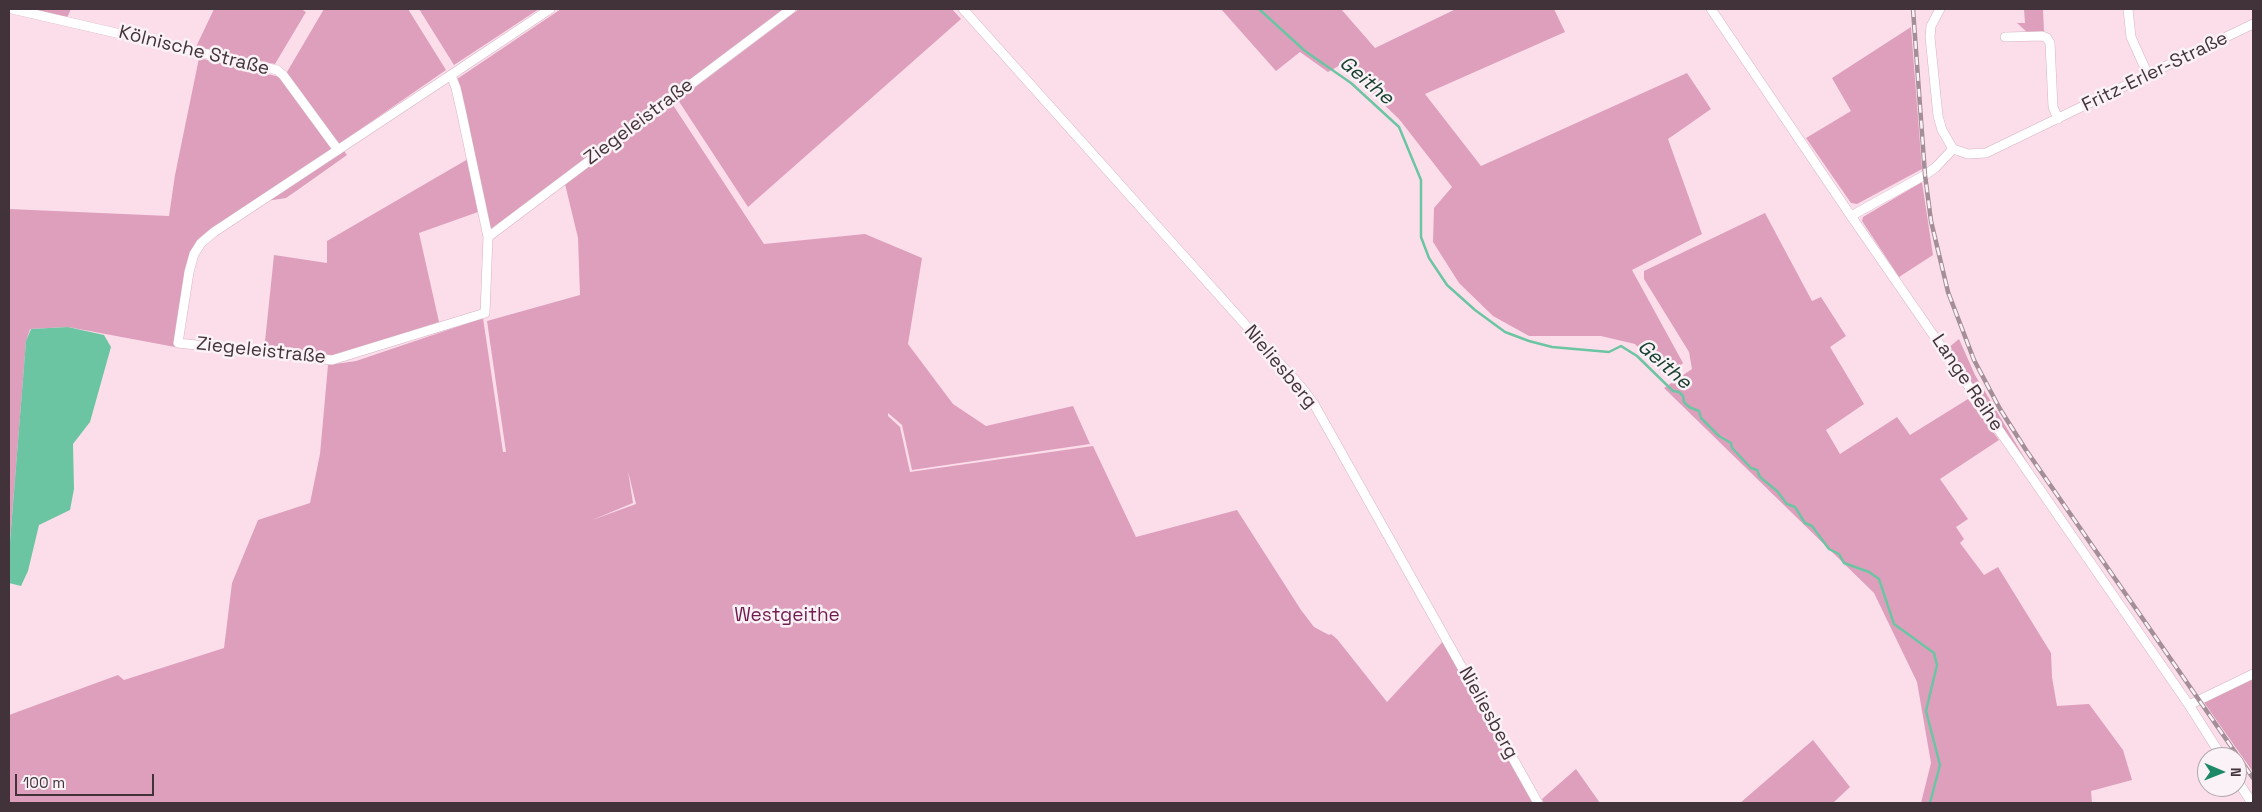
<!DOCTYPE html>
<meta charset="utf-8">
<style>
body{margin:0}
#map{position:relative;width:2262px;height:812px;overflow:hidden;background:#fcdeeb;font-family:"Space Grotesk",sans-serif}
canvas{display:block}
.frame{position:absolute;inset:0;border:10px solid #413339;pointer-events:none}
.north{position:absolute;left:2197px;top:747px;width:50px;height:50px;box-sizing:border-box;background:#faf2f6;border:1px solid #b0a6aa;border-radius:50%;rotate:91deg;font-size:14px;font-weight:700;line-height:20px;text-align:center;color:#413339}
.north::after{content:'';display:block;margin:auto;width:18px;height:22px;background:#1d8966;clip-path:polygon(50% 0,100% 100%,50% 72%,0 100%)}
.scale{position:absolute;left:15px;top:774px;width:139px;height:22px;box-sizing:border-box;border:2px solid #413339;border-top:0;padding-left:6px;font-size:15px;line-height:18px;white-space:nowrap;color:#413339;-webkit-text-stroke:4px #faf2f6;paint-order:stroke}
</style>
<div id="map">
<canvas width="2262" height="812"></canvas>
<div class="frame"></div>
<div class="north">N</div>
<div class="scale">100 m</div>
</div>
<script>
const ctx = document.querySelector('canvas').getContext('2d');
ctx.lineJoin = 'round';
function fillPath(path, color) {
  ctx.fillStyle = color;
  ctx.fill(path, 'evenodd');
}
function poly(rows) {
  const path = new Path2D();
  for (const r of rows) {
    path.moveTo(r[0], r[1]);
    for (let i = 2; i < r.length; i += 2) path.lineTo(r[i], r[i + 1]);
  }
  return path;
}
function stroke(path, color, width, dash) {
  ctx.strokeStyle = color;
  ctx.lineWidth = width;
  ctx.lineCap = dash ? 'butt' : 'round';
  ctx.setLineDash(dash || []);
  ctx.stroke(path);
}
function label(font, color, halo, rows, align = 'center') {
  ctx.font = font + ' "Space Grotesk",sans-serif';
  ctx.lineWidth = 5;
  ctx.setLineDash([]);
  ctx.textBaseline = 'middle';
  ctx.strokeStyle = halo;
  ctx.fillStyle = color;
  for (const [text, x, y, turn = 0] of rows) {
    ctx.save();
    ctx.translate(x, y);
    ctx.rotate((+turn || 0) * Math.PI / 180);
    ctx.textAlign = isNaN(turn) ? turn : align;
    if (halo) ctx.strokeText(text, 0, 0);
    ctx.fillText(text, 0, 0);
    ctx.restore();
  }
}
fillPath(poly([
 [36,9,71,9,66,20,35,13],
 [214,9,301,9,306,12,275,64,195,49],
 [324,9,408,9,446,70,339,144,347,155,299,189,286,198,266,201,198,244,183,300,175,347,68,327,30,329,26,342,9,554,9,209,169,216,175,175,199,58,280,77,287,72],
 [419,9,539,9,454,65],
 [561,9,784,9,490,230,457,79],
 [799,9,952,9,961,19,748,207,678,100],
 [1221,9,1341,9,1375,48,1456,9,1554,9,1565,32,1425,94,1481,166,1687,73,1711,109,1668,139,1702,234,1632,270,1683,363,1667,377,1635,344,1601,336,1529,336,1493,316,1459,283,1433,242,1434,208,1452,187,1399,119,1342,64,1328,72,1300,52,1276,71],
 [2024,9,2043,9,2044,32,2028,33,2017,23,2025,23],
 [1911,27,1922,169,1857,204,1851,203,1806,138,1851,111,1832,78],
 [673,105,764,244,865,234,922,258,908,344,953,404,986,426,1073,406,1090,444,912,470,902,425,888,413,888,416,900,427,910,472,1093,446,1136,537,1237,510,1301,610,1314,627,1329,635,1331,634,1337,639,1387,702,1446,638,1539,803,9,803,9,715,118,675,124,680,224,648,232,583,258,520,310,503,320,454,328,365,356,361,483,318,503,452,506,452,487,321,580,295,578,238,565,184],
 [628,471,636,504,592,520,633,503],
 [468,159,478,212,419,233,439,322,328,358,264,351,274,255,327,263,327,241],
 [1922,182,1933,255,1899,277,1862,221,1863,217],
 [1765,213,1812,301,1821,297,1846,336,1830,347,1864,404,1826,430,1840,454,1897,417,1910,435,1968,399,1999,440,1940,479,1968,519,1956,527,1964,539,1960,543,1984,575,1998,567,2051,653,2052,677,2057,706,2089,704,2123,750,2132,780,2091,791,2092,803,1921,803,1931,763,1917,682,1874,593,1664,388,1692,369,1689,352,1644,279,1644,271],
 [1959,339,1975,375,2030,467,1981,399,1948,348],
 [2253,678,2253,772,2203,701],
 [1813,740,1850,787,1833,803,1740,803],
 [1576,769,1600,803,1544,803,1542,799]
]), '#de9fbd');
fillPath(poly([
 [68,327,104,335,111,347,90,422,73,444,74,489,70,510,39,525,28,571,21,586,9,583,9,554,26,341,31,329]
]), '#6cc5a2');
stroke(poly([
 [1259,9,1305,51,1351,83,1399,127,1421,180,1421,237,1429,258,1447,285,1475,310,1505,332,1529,341,1552,347,1609,352,1621,346,1637,356,1673,391,1679,392,1683,396,1684,402,1689,407,1699,411,1701,418,1719,436,1731,443,1732,448,1751,468,1757,470,1760,477,1777,491,1787,504,1795,507,1805,523,1812,526,1829,549,1839,554,1844,563,1869,572,1879,579,1894,624,1934,653,1937,665,1926,711,1940,765,1930,803]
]), '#6cc5a2', 2.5);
const minor = poly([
 [12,9,277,70,283,75,338,150],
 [963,9,1302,388,1314,404,1538,803],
 [1711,9,1851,216,2189,705,2222,757],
 [1940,9,1931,26,1930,37,1938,116,1942,130,1953,149],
 [2128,9,2131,37,2148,75],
 [2005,37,2042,36,2047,38,2050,43,2053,107,2058,119],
 [451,75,456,88,461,110,488,237,485,313,332,360,178,343,189,272,194,254,201,243,214,232,451,75,550,9],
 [1851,216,1925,175,1936,167,1953,149,1968,154,1986,153,2253,24],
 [488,237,791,9],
 [2189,705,2253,674],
 [2237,780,2252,803]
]);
stroke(minor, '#d6b3c2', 10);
stroke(minor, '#fff', 9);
const rail = poly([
 [1913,9,1925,175,1931,221,1948,292,1974,360,2000,409,2026,450,2253,778]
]);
stroke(rail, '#a48e97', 4.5);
stroke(rail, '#faf2f6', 2.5, [8]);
label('19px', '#413339', '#faf2f6', [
 ["Kölnische Straße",194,51,14],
 ["Fritz-Erler-Straße",2155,72,-26],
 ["Ziegeleistraße",639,122,-37],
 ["Ziegeleistraße",261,351,6],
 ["Nieliesberg",1280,367,50],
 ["Lange Reihe",1967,383,56],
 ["Nieliesberg",1488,713,61]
]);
label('19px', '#721b4e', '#faf2f6', [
 ["Westgeithe",787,616]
]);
label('italic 20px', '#184031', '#faf2f6', [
 ["Geithe",1366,81,40],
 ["Geithe",1664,365,41]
]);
</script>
